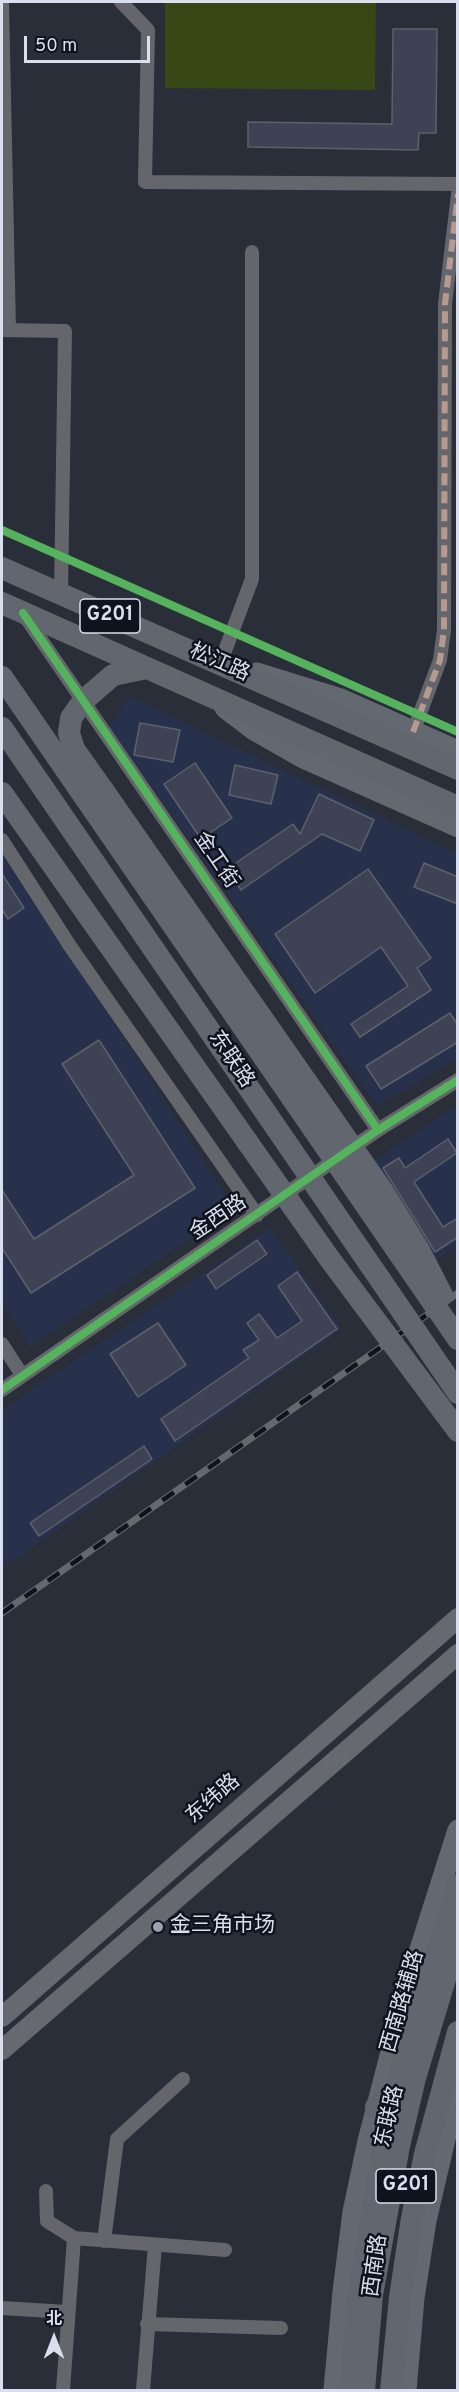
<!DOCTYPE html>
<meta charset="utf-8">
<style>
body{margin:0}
#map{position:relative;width:459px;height:2392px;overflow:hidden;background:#292e39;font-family:Overpass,"Noto Sans SC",sans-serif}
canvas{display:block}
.frame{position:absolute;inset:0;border:3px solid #d9dfee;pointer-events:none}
.north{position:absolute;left:24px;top:2308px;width:60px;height:60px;-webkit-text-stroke:4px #0f131d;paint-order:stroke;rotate:0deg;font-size:16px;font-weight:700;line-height:24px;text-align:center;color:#d9dfee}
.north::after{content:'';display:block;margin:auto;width:21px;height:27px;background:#d9dfee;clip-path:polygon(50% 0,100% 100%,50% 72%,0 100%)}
.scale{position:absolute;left:24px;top:36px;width:126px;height:27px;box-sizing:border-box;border:3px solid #d9dfee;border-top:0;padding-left:8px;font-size:18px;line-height:21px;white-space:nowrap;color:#d9dfee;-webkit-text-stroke:4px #0f131d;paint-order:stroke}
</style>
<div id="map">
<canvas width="459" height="2392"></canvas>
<div class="frame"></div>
<div class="north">北</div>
<div class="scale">50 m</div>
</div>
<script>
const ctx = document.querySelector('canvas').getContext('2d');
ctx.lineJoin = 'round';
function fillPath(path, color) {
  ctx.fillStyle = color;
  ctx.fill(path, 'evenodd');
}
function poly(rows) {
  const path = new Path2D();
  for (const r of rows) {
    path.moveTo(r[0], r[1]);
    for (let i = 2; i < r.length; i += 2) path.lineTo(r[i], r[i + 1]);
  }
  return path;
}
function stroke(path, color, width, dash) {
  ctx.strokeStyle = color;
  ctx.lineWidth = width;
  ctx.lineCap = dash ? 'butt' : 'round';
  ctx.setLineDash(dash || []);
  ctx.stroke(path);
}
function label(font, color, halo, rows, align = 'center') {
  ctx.font = font + ' Overpass,"Noto Sans SC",sans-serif';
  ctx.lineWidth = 5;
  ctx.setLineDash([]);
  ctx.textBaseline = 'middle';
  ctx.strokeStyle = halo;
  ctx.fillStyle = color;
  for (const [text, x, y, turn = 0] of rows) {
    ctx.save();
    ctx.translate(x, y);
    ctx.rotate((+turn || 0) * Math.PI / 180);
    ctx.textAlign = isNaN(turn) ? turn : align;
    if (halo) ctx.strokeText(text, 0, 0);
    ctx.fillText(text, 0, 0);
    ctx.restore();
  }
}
fillPath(poly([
 [129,696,457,854,457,1059,377,1106,110,727],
 [2,850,234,1209,30,1347,2,1304],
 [457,1105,457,1246,431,1263,369,1164],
 [270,1228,342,1329,2,1569,2,1410]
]), '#28314b');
fillPath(poly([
 [165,2,376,2,375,90,165,88]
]), '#384716');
const building = poly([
 [393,29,437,29,436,133,419,133,418,150,248,147,248,122,392,124,393,29],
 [140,723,180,730,173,762,134,755,140,723],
 [195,763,232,818,201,839,164,784,195,763],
 [235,765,278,775,271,804,229,795,235,765],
 [319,794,374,820,360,851,322,834,241,890,227,869,293,824,300,834,319,794],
 [424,863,458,877,458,904,414,887,424,863],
 [368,869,431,958,417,968,431,990,360,1037,351,1024,408,986,381,947,315,993,275,934,368,869],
 [2,874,24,908,8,919,2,909,2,874],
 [450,1013,458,1025,458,1042,381,1089,366,1066,450,1013],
 [99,1040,195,1188,31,1293,2,1248,2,1190,34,1239,134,1175,62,1064,99,1040],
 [448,1139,457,1153,414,1182,443,1227,458,1218,458,1237,435,1252,383,1168,399,1158,405,1168,448,1139],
 [257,1240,267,1254,216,1289,207,1275,257,1240],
 [297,1272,337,1329,175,1441,161,1419,249,1358,243,1350,259,1340,247,1323,259,1314,277,1338,302,1321,278,1286,297,1272],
 [158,1323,186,1365,138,1397,110,1354,158,1323],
 [144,1446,152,1459,39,1536,30,1523,144,1446]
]);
fillPath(building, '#3d4354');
stroke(building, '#5d616b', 1.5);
stroke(poly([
 [2,2,9,330],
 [121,2,148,30,145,182,458,184],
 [2,330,65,331,61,594],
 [24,615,378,1130],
 [220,664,252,579,252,252],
 [413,732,440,660,444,630,445,304,458,194],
 [2,840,70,946,257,1215],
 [2,1344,22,1375],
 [2,1390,378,1130,458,1080],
 [46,2191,47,2221,74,2238,225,2250],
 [104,2241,117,2139,183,2079],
 [2,2308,67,2312],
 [147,2324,281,2328],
 [63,2390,74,2238],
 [143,2390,155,2245]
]), '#64666c', 14);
stroke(poly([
 [2,2017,458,1618],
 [2,2050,458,1654]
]), '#666a70', 20);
stroke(poly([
 [257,673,341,699,458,751],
 [225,708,254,730,303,758,458,827],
 [334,2390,343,2292,353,2212,368,2141,407,1990,458,1830],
 [406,2390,414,2298,426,2221,458,2083]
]), '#646870', 21);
stroke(poly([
 [2,568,458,769],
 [2,603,458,807],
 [103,790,74,749,69,733,71,718,83,701,113,675,147,668],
 [376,2107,406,2085],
 [364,2390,372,2295,399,2146,415,2078,458,1936],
 [391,2390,400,2297,412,2218,425,2154,458,2032]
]), '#62666e', 22);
const rail = poly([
 [2,1613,458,1293]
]);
stroke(rail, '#64686f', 7);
stroke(rail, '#0f131d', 4.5, [14]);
stroke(poly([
 [2,677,458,1339],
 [2,728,458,1393],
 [103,790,382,1190,419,1250,442,1295],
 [2,793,329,1258,458,1431],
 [351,2390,359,2294,384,2144,401,2071,458,1885]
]), '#62666e', 22);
stroke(poly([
 [413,732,440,660,444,630,445,304,458,194]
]), '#b69a8f', 6, [12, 6]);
stroke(poly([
 [2,530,458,732],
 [23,613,378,1130],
 [2,1390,378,1130,458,1080]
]), '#56b35d', 8);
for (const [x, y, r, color] of [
 [158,1927,6,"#9ba1af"]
]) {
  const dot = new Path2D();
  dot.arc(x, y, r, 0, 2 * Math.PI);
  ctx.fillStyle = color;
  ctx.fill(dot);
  stroke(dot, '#0f131d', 2);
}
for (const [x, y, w] of [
 [110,616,60],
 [406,2186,60]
]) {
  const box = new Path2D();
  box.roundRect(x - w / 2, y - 17, w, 34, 4.5);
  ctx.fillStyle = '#0f131d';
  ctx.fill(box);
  stroke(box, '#d9dfee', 1.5);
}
label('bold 20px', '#d9dfee', null, [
 ["G201",110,616],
 ["G201",406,2186]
]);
label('21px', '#d9dfee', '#0f131d', [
 ["松江路",219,664,24],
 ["金工街",215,861,56],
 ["东联路",230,1060,56],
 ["金西路",219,1219,-34],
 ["东纬路",214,1800,-41],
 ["西南路辅路",404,2002,-74],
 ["东联路",391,2117,-77],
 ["西南路",377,2266,-82]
]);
label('21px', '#d9dfee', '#0f131d', [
 ["金三角市场",170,1927]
], 'left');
</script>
